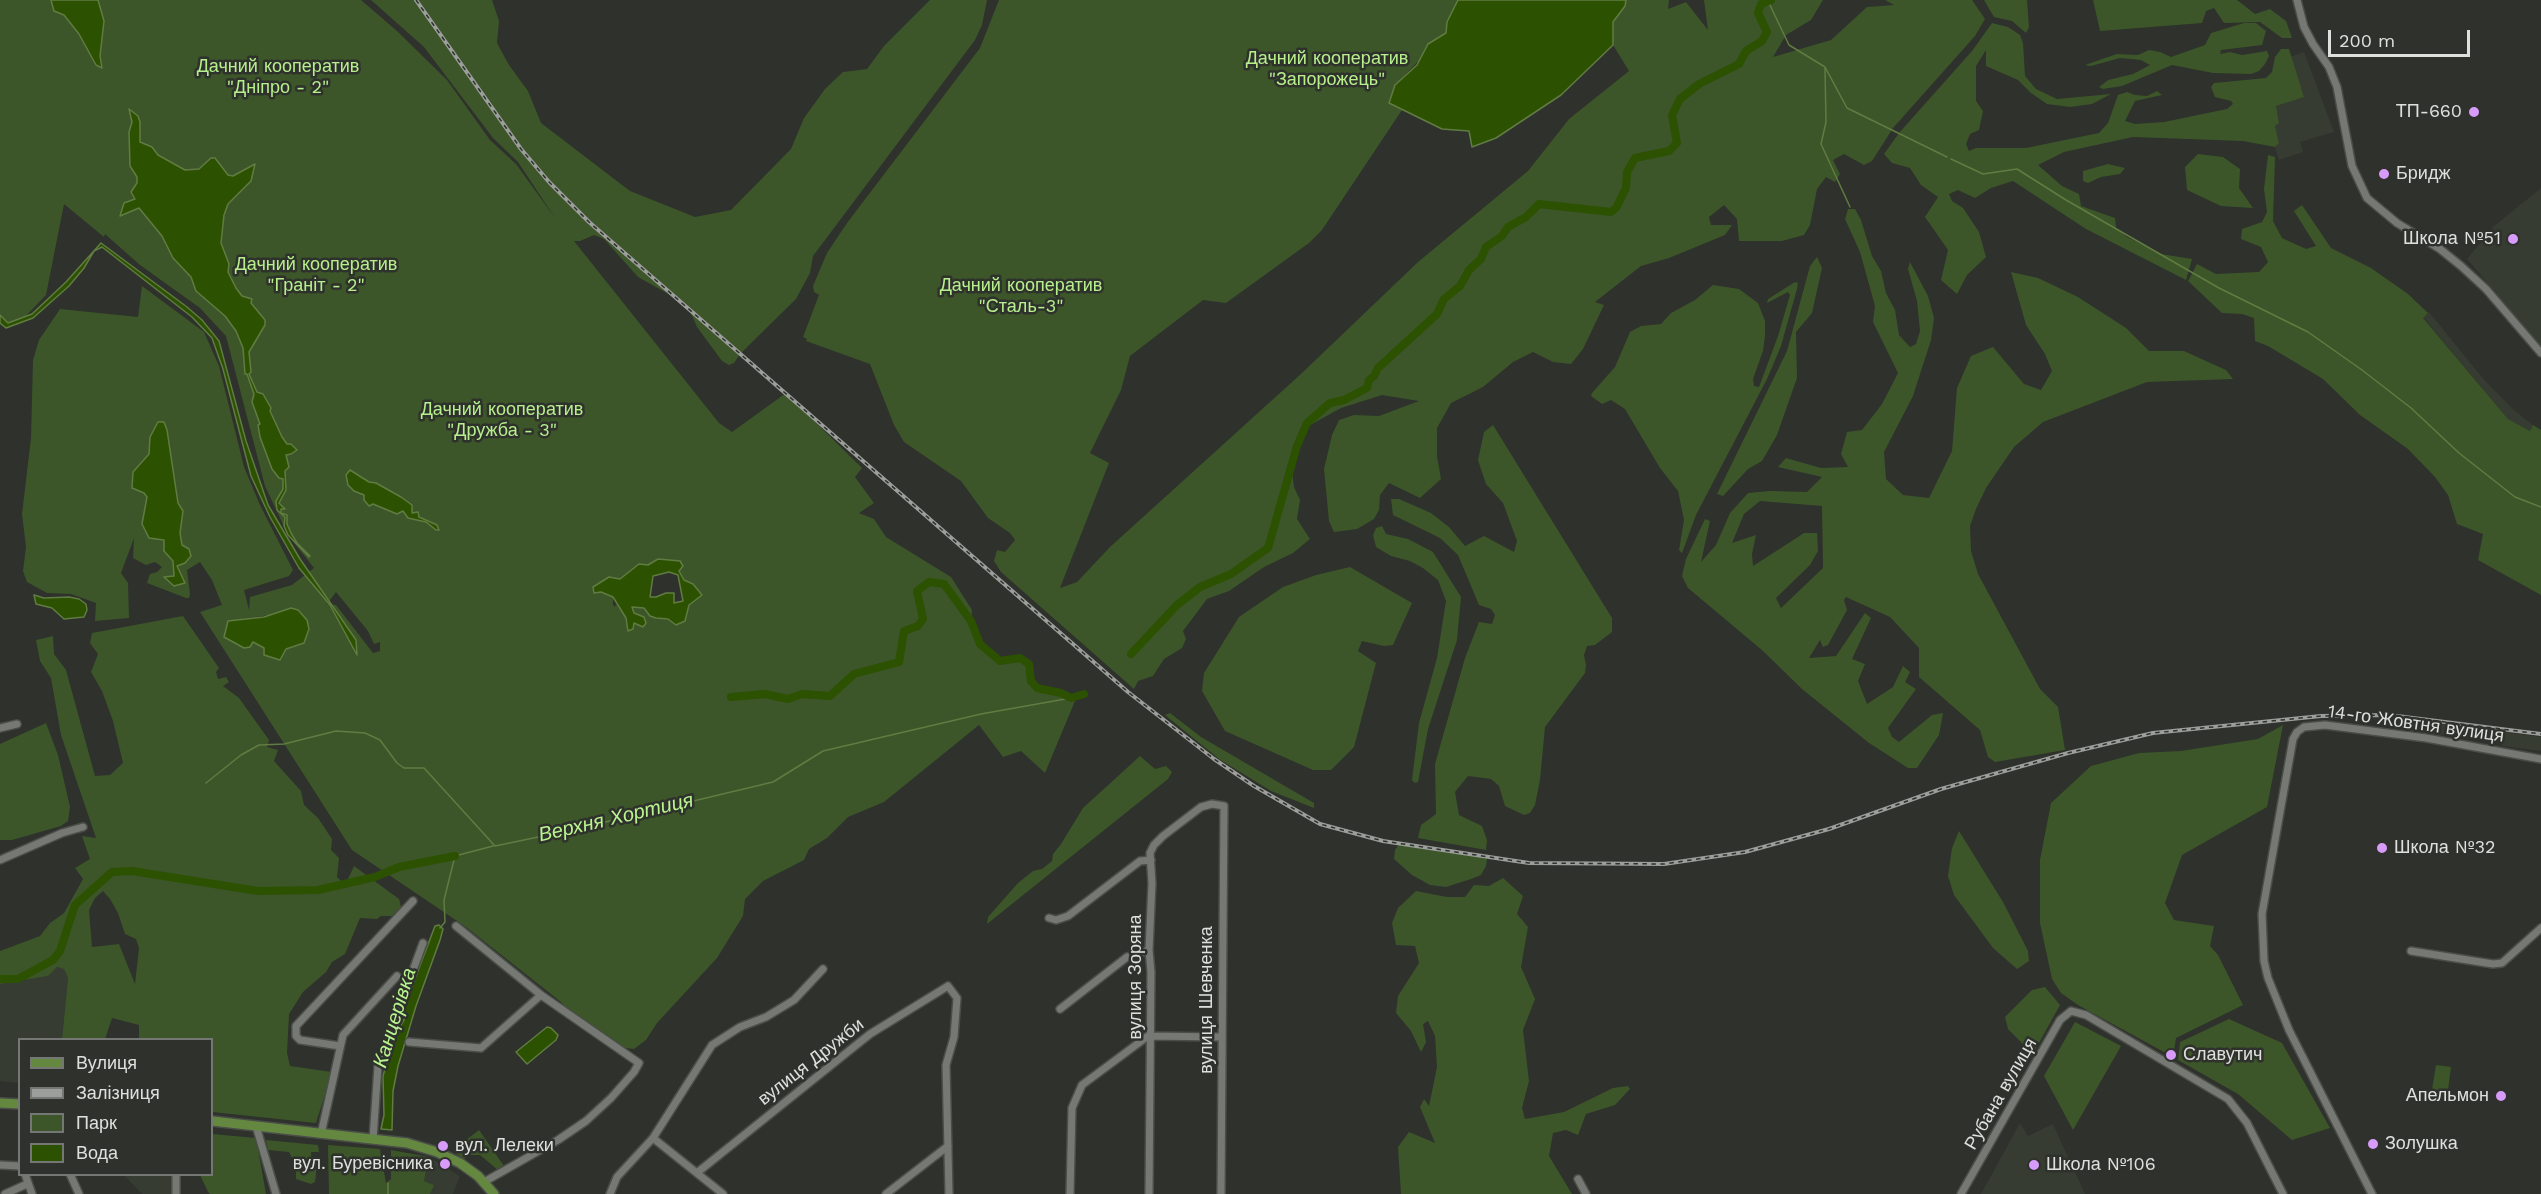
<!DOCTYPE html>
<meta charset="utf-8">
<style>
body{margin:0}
#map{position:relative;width:2541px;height:1194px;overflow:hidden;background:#2e312c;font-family:"Work Sans",sans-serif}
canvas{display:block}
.legend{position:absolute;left:18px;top:1038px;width:195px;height:138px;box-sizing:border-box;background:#2e312c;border:2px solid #747773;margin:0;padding:8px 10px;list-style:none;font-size:18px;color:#dee0dd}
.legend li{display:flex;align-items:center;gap:12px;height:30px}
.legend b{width:30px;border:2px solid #747773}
.scale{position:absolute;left:2328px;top:30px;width:142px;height:27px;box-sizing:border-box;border:3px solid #dee0dd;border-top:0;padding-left:8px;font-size:18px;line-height:21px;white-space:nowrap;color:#dee0dd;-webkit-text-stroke:4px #2e312c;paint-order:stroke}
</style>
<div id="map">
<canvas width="2541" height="1194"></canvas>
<ul class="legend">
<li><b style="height:8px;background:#658841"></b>Вулиця</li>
<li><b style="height:8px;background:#9c9e9b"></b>Залізниця</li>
<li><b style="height:16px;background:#3c5629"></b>Парк</li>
<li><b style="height:16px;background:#2c5100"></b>Вода</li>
</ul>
<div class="scale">200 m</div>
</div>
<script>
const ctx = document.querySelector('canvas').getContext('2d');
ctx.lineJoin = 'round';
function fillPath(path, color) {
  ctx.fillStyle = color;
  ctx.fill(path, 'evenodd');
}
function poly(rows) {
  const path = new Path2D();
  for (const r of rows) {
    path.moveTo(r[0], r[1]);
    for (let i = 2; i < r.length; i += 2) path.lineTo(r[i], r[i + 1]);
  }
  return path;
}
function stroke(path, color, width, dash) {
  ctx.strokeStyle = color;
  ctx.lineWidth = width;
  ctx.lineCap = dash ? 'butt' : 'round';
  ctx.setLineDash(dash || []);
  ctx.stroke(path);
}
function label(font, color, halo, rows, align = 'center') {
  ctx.font = font + ' "Work Sans",sans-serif';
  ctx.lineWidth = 5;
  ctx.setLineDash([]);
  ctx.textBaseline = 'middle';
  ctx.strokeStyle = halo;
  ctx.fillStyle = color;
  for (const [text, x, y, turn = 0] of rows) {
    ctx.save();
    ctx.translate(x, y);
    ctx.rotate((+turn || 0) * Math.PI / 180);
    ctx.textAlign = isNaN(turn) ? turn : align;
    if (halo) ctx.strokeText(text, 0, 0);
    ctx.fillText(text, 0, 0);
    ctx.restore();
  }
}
fillPath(poly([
 [2304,52,2334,132,2300,142,2303,152,2279,160,2275,147,2279,143,2275,126,2279,123,2276,106,2304,96,2290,57],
 [2541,188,2541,346,2467,259,2494,226],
 [2429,312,2485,381,2515,411,2533,425,2530,431,2508,419,2423,317],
 [2395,718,2486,729,2484,740,2394,729],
 [2504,732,2541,737,2541,751,2502,746],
 [57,967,64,969,68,978,62,1039,20,1040,19,1083,0,1081,0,984,48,976],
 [2020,1123,2028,1136,2053,1124,2085,1194,1981,1194],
 [429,1157,460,1176,453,1194,430,1194,433,1185,424,1181],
 [124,1175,172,1175,173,1194,142,1194]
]), '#363c32');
fillPath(poly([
 [0,0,361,0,397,31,447,80,490,140,516,164,555,218,518,162,493,138,424,47,371,0,492,0,499,21,497,43,509,65,528,91,541,123,630,191,695,217,731,210,791,149,804,118,825,89,843,72,867,69,884,46,930,0,987,0,982,25,975,40,813,256,810,273,796,299,740,354,734,363,729,365,722,361,697,327,690,311,672,296,638,277,604,239,594,235,580,241,574,241,719,423,732,432,786,393,862,468,855,477,874,503,859,513,874,519,886,537,951,577,972,610,971,621,980,644,1000,661,1020,658,1029,664,1031,681,1037,688,1061,693,1066,700,1075,701,1045,773,1021,751,1003,757,979,725,884,802,848,817,827,838,809,849,804,860,763,881,745,899,743,916,717,958,657,1023,646,1040,634,1049,616,1047,570,1014,561,1002,466,927,352,850,200,612,222,605,212,580,200,562,187,570,190,594,189,598,186,598,147,583,150,574,157,572,162,567,155,562,146,565,133,558,134,538,121,573,128,583,129,618,95,621,96,603,71,594,47,593,27,582,23,571,26,547,22,514,31,438,33,360,39,340,60,309,138,317,142,286,204,332,219,366,244,467,260,505,293,570,289,576,244,590,249,610,250,597,292,585,314,568,288,535,265,486,226,336,200,308,140,265,105,234,104,237,64,204,46,295,21,321,10,327,0,320],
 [656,562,682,576,684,580,689,605,685,621,656,618,644,608,632,606,633,623,628,631,626,618,616,604,615,607,613,605,613,597],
 [336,592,368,631,374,644,380,642,380,651,373,653,336,605,327,604],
 [269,615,299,645,286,649,253,642,238,644,227,638,228,621],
 [999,0,1462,0,1454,8,1447,22,1446,33,1395,85,1389,103,1402,110,1322,230,1309,243,1226,303,1203,300,1130,356,1121,390,1090,453,1109,463,1060,588,1077,582,1110,547,1302,373,1418,262,1528,171,1569,119,1629,71,1613,45,1613,22,1619,13,1621,0,1669,0,1668,9,1686,2,1708,30,1704,0,1823,0,1811,20,1786,35,1773,57,1831,40,1867,7,1894,5,1885,0,1972,0,1985,19,1975,36,1893,128,1872,161,1864,165,1844,154,1833,160,1840,174,1835,182,1826,177,1817,189,1810,225,1804,235,1782,241,1739,241,1737,219,1724,205,1709,217,1711,225,1732,225,1725,235,1669,258,1641,266,1595,302,1604,305,1583,349,1571,364,1553,362,1533,352,1513,362,1483,387,1451,403,1437,428,1437,456,1441,479,1420,498,1389,483,1380,495,1379,510,1374,519,1357,529,1334,532,1329,521,1324,469,1332,435,1339,420,1354,415,1379,416,1419,401,1382,395,1341,408,1303,429,1293,458,1292,471,1294,487,1300,500,1297,519,1310,539,1293,553,1264,567,1229,591,1207,599,1183,631,1186,639,1182,648,1164,659,1153,676,1138,681,1134,689,1001,572,994,561,997,550,1005,552,1015,540,1010,533,988,518,961,481,904,442,894,425,870,364,806,341,807,339,803,337,819,295,814,292,813,286,827,253,847,223,980,48],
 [1984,0,2027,0,2029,27,2026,33,2012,21,1994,17],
 [2093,0,2237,0,2255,14,2270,9,2286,21,2292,38,2282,38,2260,22,2224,23,2214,8,2206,11,2202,23,2100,31],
 [1992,23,2008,27,2020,35,2023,43,2025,76,2036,89,2057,99,2111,94,2092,104,2070,107,2047,104,2031,93,2018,80,1986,66,1986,50,1976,66,1976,101,1983,111,1979,130,1970,134,1966,144,1969,151,1976,148,2026,148,2099,133,2108,123,2118,95,2127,92,2135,95,2147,96,2157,91,2162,95,2135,101,2125,121,2135,124,2164,122,2227,109,2233,104,2231,101,2215,97,2211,87,2214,83,2266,78,2272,72,2275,57,2281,49,2289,49,2304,97,2276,106,2279,123,2275,126,2279,143,2275,147,2243,141,2133,137,2064,152,2038,165,2062,186,2079,194,2081,206,2115,218,2116,228,2127,237,2161,254,2192,259,2186,280,2086,229,2013,181,1991,188,1975,198,1958,190,1949,194,1952,201,1963,208,1979,232,1986,257,1967,275,1957,294,1941,280,1948,250,1925,217,1938,197,1921,185,1910,168,1892,163,1884,154,1899,133,1972,51],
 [2244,23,2256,23,2266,31,2262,45,2221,50,2220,54,2230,52,2242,55,2267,51,2269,56,2265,64,2259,71,2251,74,2213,73,2172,65,2122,86,2103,89,2099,87,2108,80,2133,74,2150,65,2141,60,2120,58,2091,66,2085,65,2117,54,2138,55,2149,50,2160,52,2171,57,2205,45,2211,33],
 [2198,154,2223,157,2240,169,2239,188,2253,208,2221,206,2187,190,2185,167],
 [2268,155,2275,157,2273,221,2282,238,2306,249,2316,246,2294,211,2302,205,2331,248,2371,268,2408,294,2428,313,2423,318,2508,419,2530,431,2533,425,2541,430,2541,595,2478,560,2483,534,2457,524,2448,495,2435,477,2408,449,2360,415,2323,379,2268,346,2255,341,2254,318,2242,314,2222,313,2188,281,2197,264,2216,274,2259,272,2268,262,2261,247,2241,239,2242,229,2262,222,2267,212,2264,189],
 [2108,164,2125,168,2120,174,2101,177,2088,183,2083,181,2083,171],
 [1848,209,1855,209,1861,220,1872,256,1881,271,1886,293,1895,310,1899,335,1910,347,1916,344,1920,331,1917,301,1908,269,1910,262,1928,296,1934,318,1931,340,1913,396,1884,452,1886,479,1903,495,1929,498,1952,451,1957,388,1971,356,1993,347,2024,384,2041,390,2052,371,2045,354,2026,325,2011,272,2038,278,2078,297,2126,328,2149,351,2184,351,2226,370,2233,379,2147,382,2043,422,2014,447,1986,488,1976,509,1970,526,1971,551,1978,574,2040,689,2058,707,2065,750,1995,762,1988,757,1980,730,1919,677,1919,648,1890,617,1846,597,1844,600,1847,610,1828,645,1823,647,1820,640,1809,658,1836,656,1865,613,1871,618,1852,659,1865,664,1858,681,1867,704,1893,687,1903,666,1910,672,1905,682,1916,689,1888,728,1892,737,1899,742,1932,715,1943,713,1939,735,1917,768,1908,768,1869,743,1802,689,1763,651,1688,588,1682,576,1686,559,1705,519,1710,521,1701,562,1716,545,1730,513,1748,493,1770,491,1807,492,1822,477,1778,467,1786,458,1821,468,1848,467,1841,454,1847,432,1862,430,1882,404,1898,373,1873,322,1875,306,1860,252,1845,219],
 [1760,501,1822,506,1823,568,1781,608,1776,598,1810,565,1818,551,1817,533,1804,533,1753,566,1752,554,1756,535,1732,543,1744,514],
 [1817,257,1822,268,1812,313,1796,332,1797,378,1777,435,1762,461,1748,469,1723,496,1717,494,1787,351,1810,266],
 [1795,282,1798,283,1797,289,1781,346,1767,379,1696,515,1682,553,1679,550,1684,520,1678,491,1660,468,1625,409,1611,400,1602,404,1591,396,1592,393,1615,367,1630,332,1641,326,1661,324,1671,313,1695,300,1713,285,1739,289,1758,303,1765,321,1765,336,1763,351,1753,379,1754,386,1759,387,1778,336,1790,295,1788,292,1767,303,1768,299],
 [1493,425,1612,618,1612,632,1595,645,1587,646,1584,655,1586,665,1585,673,1545,727,1540,780,1535,805,1530,813,1524,815,1505,806,1499,786,1491,779,1468,776,1455,792,1459,815,1482,826,1487,840,1486,850,1418,838,1421,825,1436,814,1435,764,1465,658,1479,622,1492,624,1495,615,1491,609,1479,605,1458,555,1440,538,1393,515,1391,499,1399,499,1431,513,1449,527,1465,546,1484,536,1514,552,1517,541,1503,503,1486,484,1478,460,1484,432],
 [1382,526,1386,534,1408,539,1433,552,1461,597,1457,640,1428,729,1418,782,1415,783,1412,780,1419,723,1437,658,1446,601,1438,580,1423,568,1410,561,1391,556,1376,547,1373,535,1376,528],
 [1350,567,1412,603,1393,645,1384,646,1362,641,1358,651,1376,663,1354,747,1331,770,1313,770,1225,731,1202,691,1204,673,1239,617,1283,587,1316,575],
 [183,616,219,668,216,672,218,679,226,677,229,682,223,686,239,698,269,740,267,747,278,750,274,761,301,791,304,805,318,818,332,839,331,850,339,858,337,877,341,881,348,879,354,866,399,899,401,907,392,916,381,916,377,919,360,918,345,954,332,962,326,972,303,992,289,1014,287,1053,290,1066,332,1072,316,1123,212,1112,212,1040,139,1039,139,1025,112,1018,105,1039,62,1039,68,978,64,969,57,967,48,976,0,984,0,951,40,936,50,923,64,913,83,879,75,868,90,859,82,836,96,838,61,735,51,678,40,661,36,640,53,636,54,654,66,670,95,776,110,775,123,763,113,721,102,691,91,672,98,654,90,643,92,633],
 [103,891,110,899,118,913,125,934,136,939,139,948,135,984,119,944,92,947,89,910,95,898],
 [1170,713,1201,737,1314,803,1314,808,1271,791,1219,759,1165,715],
 [46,723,58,755,70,807,68,821,61,826,12,840,0,840,0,744],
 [2283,725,2267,807,2182,855,2165,903,2174,920,2214,926,2210,946,2218,955,2243,1005,2176,1038,2173,1057,2078,1005,2061,993,2052,979,2040,923,2040,860,2051,803,2091,766,2139,753,2181,751,2258,739],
 [1140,756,1155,769,1166,766,1172,772,1168,779,987,924,988,917,1018,883,1033,871,1042,869,1052,861,1053,854,1061,844,1083,808],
 [1959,831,2003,902,2028,951,2029,961,2017,969,1993,948,1954,895,1948,876,1952,848],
 [1400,843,1481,856,1487,859,1486,866,1481,875,1471,879,1446,887,1430,885,1412,875,1394,859,1395,850],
 [1503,878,1523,896,1517,914,1528,927,1521,967,1535,999,1523,1030,1529,1081,1522,1108,1525,1119,1564,1112,1613,1088,1628,1086,1630,1089,1615,1105,1586,1114,1578,1135,1566,1130,1553,1133,1549,1156,1572,1194,1401,1194,1398,1147,1409,1132,1435,1143,1420,1107,1424,1099,1429,1106,1437,1067,1435,1036,1428,1021,1423,1024,1426,1042,1421,1052,1411,1031,1396,1013,1398,996,1419,963,1415,946,1396,945,1392,923,1398,908,1416,891,1447,897,1465,897,1474,885,1489,886],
 [2045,987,2060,1005,2029,1061,2023,1057,2023,1044,2008,1029,2005,1017,2032,990],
 [2229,1019,2282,1043,2330,1128,2292,1140,2238,1094,2178,1060,2180,1042],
 [2075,1022,2121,1046,2073,1130,2044,1076],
 [2436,1065,2451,1067,2447,1098,2431,1096],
 [479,1130,504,1166,498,1170,480,1155,469,1155,464,1159,454,1152,459,1147,466,1147,472,1152,477,1150,466,1140],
 [212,1134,256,1138,266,1194,210,1194,208,1192,200,1175,212,1174],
 [266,1140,318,1145,319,1152,311,1152,312,1166,317,1166,315,1182,311,1184,296,1179,296,1165,300,1164,293,1160,289,1152,268,1150],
 [328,1145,380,1149,386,1183,391,1179,391,1150,429,1157,424,1181,434,1185,430,1194,329,1194]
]), '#3c5629');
const water = poly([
 [51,0,98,0,104,21,100,56,102,68,96,65,79,34,64,15,54,11,51,0],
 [1458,0,1626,0,1625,6,1613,22,1613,45,1561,95,1496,138,1472,147,1469,131,1442,129,1389,103,1395,85,1417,65,1428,44,1446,33,1447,22,1458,0],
 [129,109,138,116,140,122,140,142,152,147,158,155,185,170,199,169,211,158,215,158,228,175,233,176,255,164,251,181,228,204,224,215,221,243,229,264,228,272,236,288,242,296,252,299,251,303,265,320,265,325,249,352,251,372,249,374,257,392,263,394,271,408,270,411,282,437,287,444,291,444,297,450,291,454,286,455,289,467,285,471,286,490,279,503,285,509,281,509,281,513,287,515,287,524,291,533,297,543,310,556,309,557,288,535,284,526,285,517,277,510,276,501,283,489,283,479,279,478,272,469,260,437,258,425,260,424,252,402,254,394,247,374,245,374,243,348,236,331,225,316,196,291,191,277,173,258,162,236,139,208,120,216,124,203,135,199,131,192,137,183,137,177,130,166,129,132,132,122,129,109],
 [101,243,187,307,202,320,219,341,246,441,268,505,300,559,356,640,357,655,330,605,299,568,270,517,251,476,223,369,212,338,192,317,102,247,94,251,84,268,69,286,33,318,6,328,0,323,0,315,8,323,32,314,66,282,101,243],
 [158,422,164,422,167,430,178,503,183,511,180,533,182,545,189,549,191,556,185,563,177,566,185,583,174,586,164,577,174,576,173,561,164,551,164,540,149,538,142,524,147,497,144,493,132,488,133,472,149,454,150,437,158,422],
 [350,470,369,482,376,483,401,497,412,505,412,513,418,512,419,517,437,525,439,530,436,530,426,522,408,518,403,511,397,514,373,504,369,506,364,500,364,495,354,491,348,485,346,475,350,470],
 [658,559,680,561,683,566,679,571,684,580,693,584,702,595,689,605,685,621,676,625,668,619,656,618,650,616,644,608,632,607,634,613,644,617,646,623,643,627,634,623,633,629,628,631,626,618,613,597,601,592,594,593,593,587,609,577,620,579,639,564,648,565,658,559],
 [669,572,678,575,683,601,674,603,674,593,666,593,656,597,650,597,653,576,669,572],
 [34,595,44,598,69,597,79,599,86,604,87,610,84,617,64,619,52,608,36,604,34,595],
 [291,608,298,610,307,620,309,629,304,643,286,649,280,660,264,655,264,648,253,642,250,647,244,648,224,637,228,621,264,617,291,608],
 [439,925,443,929,440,940,416,1006,398,1066,393,1091,392,1130,381,1129,384,1115,383,1076,394,1037,404,1020,405,1006,416,976,435,926,439,925],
 [547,1027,551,1028,558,1035,556,1040,527,1064,516,1052,547,1027]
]);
fillPath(water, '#2c5100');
stroke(water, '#617c42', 1.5);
stroke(poly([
 [1768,1,1789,45,1825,67,1847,108,1947,157],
 [1825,68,1826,122,1821,144,1850,207],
 [1951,159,1983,174,2017,169,2066,200,2219,288,2308,332,2362,370,2411,408,2459,453,2515,497,2541,507],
 [206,783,241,755,259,745,284,744,336,731,365,733,380,740,397,763,404,768,424,768,495,846,572,830,773,782,823,751,981,714,1071,698],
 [440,928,445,922,444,900,455,856,493,846],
 [388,1183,388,1194]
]), '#617c42', 1.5);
stroke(poly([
 [1131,654,1177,605,1200,587,1231,574,1268,548,1297,446,1307,423,1330,403,1344,400,1367,388,1369,380,1374,376,1378,368,1437,314,1444,299,1460,286,1469,270,1481,259,1486,247,1502,236,1508,227,1526,217,1539,204,1611,212,1616,208,1626,188,1627,172,1635,158,1669,151,1677,143,1672,115,1680,99,1699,84,1739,64,1746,51,1762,41,1767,32,1758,13,1761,4,1771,0],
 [731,697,765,694,788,699,802,694,830,696,854,674,899,662,904,631,918,626,923,619,917,591,929,582,944,584,971,621,980,644,1000,661,1020,658,1029,664,1031,681,1037,688,1061,693,1071,698,1084,694],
 [0,979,18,979,53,960,60,951,75,905,112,872,132,871,258,891,318,890,375,877,399,867,455,856]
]), '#2c5100', 8);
const minor = poly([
 [2297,0,2304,27,2313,44,2329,67,2337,87,2352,166,2367,198,2397,223,2440,249,2461,266,2486,289,2541,353],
 [0,728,17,724],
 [0,860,62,833,83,827],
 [1049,918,1056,920,1068,916,1140,861,1151,860],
 [456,926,541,995,639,1063,634,1072,611,1098,586,1121,558,1140,484,1182],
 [2411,951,2493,964,2502,963,2541,928],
 [1060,1009,1127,957,1149,950],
 [409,1042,481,1048,541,995],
 [340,1046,300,1040,296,1036,296,1026,413,901],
 [256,1126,276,1194],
 [321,1134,343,1035,397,976],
 [653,1138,723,1194],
 [373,1139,378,1066,423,943],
 [0,1165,20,1166],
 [698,1172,870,1034,948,986,957,998,954,1037,946,1065,949,1194],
 [25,1174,32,1194],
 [70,1174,79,1194],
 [176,1174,176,1194],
 [1578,1179,1586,1194],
 [5,1194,27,1184],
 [610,1194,617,1177,653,1138,712,1045,740,1027,766,1017,794,1000,823,969],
 [886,1194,948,1146],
 [1070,1194,1072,1108,1082,1085,1148,1036,1221,1037],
 [1149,1194,1151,972,1149,950,1152,883,1150,853,1154,845,1163,836,1201,807,1212,804,1224,806,1221,1194],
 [1961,1194,2060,1020,2071,1011,2086,1015,2228,1099,2247,1123,2283,1194],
 [2372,1194,2289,1030,2268,978,2264,961,2262,914,2293,739,2297,732,2304,727,2325,725,2426,738,2541,759]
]);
const major = poly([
 [0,1103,20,1104],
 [212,1121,407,1143,437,1152,460,1163,478,1176,494,1194]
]);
stroke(minor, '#4a4d48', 10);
stroke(major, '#4a4d48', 12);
stroke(minor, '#757873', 7);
stroke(major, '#658841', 9);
const rail = poly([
 [416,0,521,149,549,182,589,222,1128,692,1214,759,1254,786,1320,824,1383,841,1529,863,1664,864,1745,852,1829,829,1941,789,2068,753,2153,733,2321,716,2389,715,2541,734]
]);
stroke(rail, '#9c9e9b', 4);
stroke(rail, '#2e312c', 1.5, [4.5]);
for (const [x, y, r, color] of [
 [2474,112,6,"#d79bf9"],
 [2384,174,6,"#d79bf9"],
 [2513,239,6,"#d79bf9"],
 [2382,848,6,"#d79bf9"],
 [2171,1055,6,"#d79bf9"],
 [2501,1096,6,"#d79bf9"],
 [2373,1144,6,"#d79bf9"],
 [443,1146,6,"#d79bf9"],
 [445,1164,6,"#d79bf9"],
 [2034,1165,6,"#d79bf9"]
]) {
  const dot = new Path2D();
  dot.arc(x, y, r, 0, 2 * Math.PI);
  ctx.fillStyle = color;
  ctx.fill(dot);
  stroke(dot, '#2e312c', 2);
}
label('18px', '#b6ef8b', '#2e312c', [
 ["Дачний кооператив",1327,59],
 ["\"Запорожець\"",1327,80],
 ["Дачний кооператив",278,67],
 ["\"Дніпро - 2\"",278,88],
 ["Дачний кооператив",316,265],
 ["\"Граніт - 2\"",316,286],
 ["Дачний кооператив",1021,286],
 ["\"Сталь-3\"",1021,307],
 ["Дачний кооператив",502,410],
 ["\"Дружба - 3\"",502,431]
]);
label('18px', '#dee0dd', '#2e312c', [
 ["ТП-660",2462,112,"right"],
 ["Бридж",2396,174],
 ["Школа №51",2501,239,"right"],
 ["Школа №32",2394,848],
 ["Славутич",2183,1055],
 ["Апельмон",2489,1096,"right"],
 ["Золушка",2385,1144],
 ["вул. Лелеки",455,1146],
 ["вул. Буревісника",433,1164,"right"],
 ["Школа №106",2046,1165]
], 'left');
label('18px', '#dee0dd', '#2e312c', [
 ["14-го Жовтня вулиця",2416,724,8],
 ["вулиця Зоряна",1136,977,-90],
 ["вулиця Шевченка",1207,1000,-90],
 ["вулиця Дружби",811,1062,-38],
 ["Рубана вулиця",2001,1094,-60]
]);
label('italic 20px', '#baf48f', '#2e312c', [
 ["Верхня Хортиця",616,818,-13],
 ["Канцерівка",395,1018,-73]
]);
</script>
